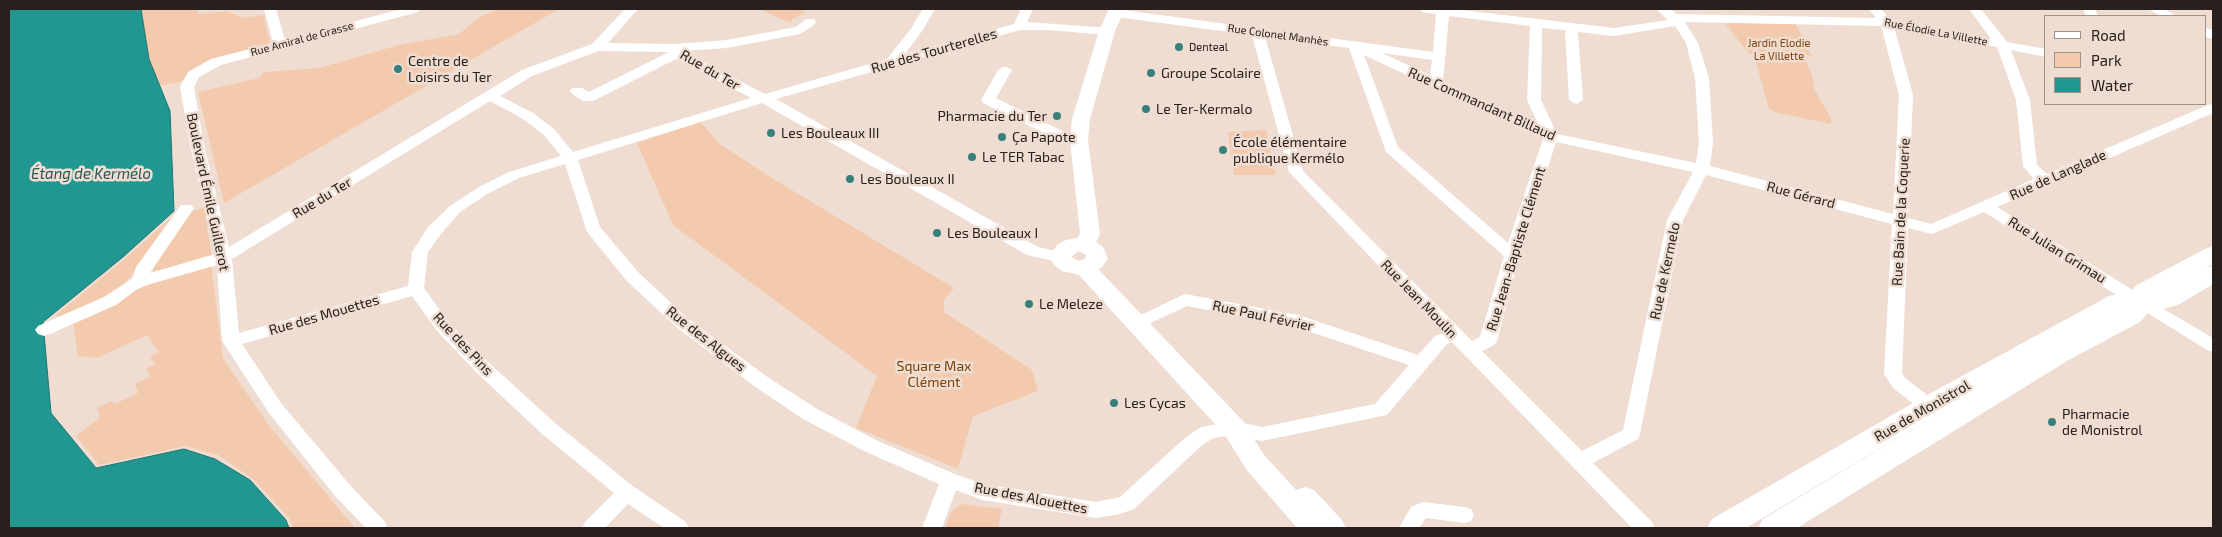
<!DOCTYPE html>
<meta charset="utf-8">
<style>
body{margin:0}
#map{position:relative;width:2222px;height:537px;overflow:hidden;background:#efddd2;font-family:"Exo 2",sans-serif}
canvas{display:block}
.frame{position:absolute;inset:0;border:10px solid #27201c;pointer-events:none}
.legend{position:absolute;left:2044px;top:15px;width:162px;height:90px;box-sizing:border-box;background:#efddd2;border:1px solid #9f9189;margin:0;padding:6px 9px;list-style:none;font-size:15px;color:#27201c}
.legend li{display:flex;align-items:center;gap:10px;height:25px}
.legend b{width:25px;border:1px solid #9f9189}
</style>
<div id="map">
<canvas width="2222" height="537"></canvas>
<div class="frame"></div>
<ul class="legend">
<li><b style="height:6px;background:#fff"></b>Road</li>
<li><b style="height:14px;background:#f4caae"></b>Park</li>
<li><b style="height:14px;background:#219791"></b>Water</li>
</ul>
</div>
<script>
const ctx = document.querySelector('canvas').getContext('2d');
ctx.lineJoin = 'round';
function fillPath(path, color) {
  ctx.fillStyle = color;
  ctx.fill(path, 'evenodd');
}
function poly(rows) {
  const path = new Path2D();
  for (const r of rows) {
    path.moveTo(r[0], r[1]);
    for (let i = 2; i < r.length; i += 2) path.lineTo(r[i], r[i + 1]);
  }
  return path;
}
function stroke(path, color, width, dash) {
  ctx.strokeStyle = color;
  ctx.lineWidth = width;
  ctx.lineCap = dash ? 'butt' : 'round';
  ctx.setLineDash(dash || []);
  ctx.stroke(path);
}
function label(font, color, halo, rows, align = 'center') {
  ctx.font = font + ' "Exo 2",sans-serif';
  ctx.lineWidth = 5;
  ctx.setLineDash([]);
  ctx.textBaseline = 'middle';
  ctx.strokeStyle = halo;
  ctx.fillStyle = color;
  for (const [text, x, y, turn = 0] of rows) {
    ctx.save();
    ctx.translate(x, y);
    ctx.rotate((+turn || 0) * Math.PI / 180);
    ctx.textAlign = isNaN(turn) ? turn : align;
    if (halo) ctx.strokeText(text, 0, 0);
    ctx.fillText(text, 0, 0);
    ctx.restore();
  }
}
fillPath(poly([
 [141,9,197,9,199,14,228,11,242,18,263,15,270,43,191,72,180,82,158,86,149,59],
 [498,9,559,9,224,203,198,92,259,78,264,72,319,68,399,45,459,34,478,18],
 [759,9,802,9,805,13,792,19,791,23],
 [1725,23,1795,23,1812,56,1804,55,1813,79,1814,89,1831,118,1831,124,1778,113,1769,109,1754,55,1749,54],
 [700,122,720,144,767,175,954,288,944,300,944,312,1032,370,1038,391,973,416,958,469,856,428,877,376,673,225,637,143],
 [1266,130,1276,175,1234,175,1228,132],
 [204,207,212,256,179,267,153,271,153,262,189,213],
 [175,214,175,220,114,297,68,317,55,316,126,258],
 [211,263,223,358,267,423,355,528,293,528,290,519,253,479,218,455,186,446,99,465,76,436,100,417,97,408,111,401,115,404,138,393,135,384,151,376,146,369,155,364,150,357,159,352,147,335,97,358,78,356,73,324,134,287],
 [961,504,1002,509,998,528,945,528,951,512]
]), '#f4caae');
const water = poly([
 [9,9,141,9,149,59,170,111,174,211,123,257,43,322,51,413,96,468,184,449,215,459,250,480,286,520,289,528,9,528,9,9]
]);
fillPath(water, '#219791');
stroke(water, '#23736e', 1);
fillPath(poly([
 [264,9,276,9,285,40,401,9,420,9,418,12,221,65,199,77,194,87,204,145,229,247,522,70,592,44,625,9,638,9,608,43,675,44,727,40,796,27,806,19,814,19,816,22,814,25,800,34,727,48,682,51,765,94,887,59,910,30,923,9,935,9,922,31,905,54,1014,24,1021,9,1033,9,1027,22,1111,28,1113,31,1107,35,1048,30,1020,30,776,99,1038,247,1066,253,1068,257,1066,261,1060,262,1027,255,762,103,578,160,600,227,638,272,687,318,766,376,817,409,878,441,957,475,983,484,1096,502,1120,497,1186,437,1201,427,1234,421,1262,427,1375,404,1409,365,1296,327,1187,306,1136,330,1130,328,1127,324,1130,320,1185,294,1298,315,1418,355,1435,336,1443,333,1289,172,1252,35,1116,17,1112,16,1110,13,1112,10,1116,9,1433,52,1436,14,1422,12,1420,9,1453,9,1614,28,1668,20,1656,9,1670,9,1677,14,1876,18,1869,9,1881,9,1890,19,1991,39,1969,9,1981,9,2007,42,2046,49,2046,57,2011,50,2030,100,2037,165,2047,174,2208,105,2213,104,2213,113,1997,207,2133,290,2135,294,2133,298,2127,300,2121,298,1984,212,1932,234,1908,228,1902,373,1905,378,1935,401,1938,406,1935,411,1929,413,1923,411,1893,388,1884,374,1892,224,1706,175,1683,220,1640,434,1638,439,1593,463,1652,522,1655,528,1632,528,1452,342,1447,344,1387,415,1262,441,1234,435,1213,438,1200,447,1134,509,1120,514,1096,518,982,500,956,490,942,528,922,528,939,484,864,451,803,419,754,386,675,326,626,280,587,232,565,164,519,178,489,193,460,212,440,235,428,252,424,288,450,324,488,362,555,423,634,487,686,522,689,528,664,528,628,504,605,528,582,528,585,522,614,493,541,433,476,372,438,332,412,296,242,344,281,403,349,484,385,522,388,528,366,528,335,496,269,413,222,341,217,265,147,285,136,290,116,305,50,334,44,336,38,334,35,330,38,326,104,297,133,278,136,267,181,205,191,205,194,208,150,273,215,254,190,145,180,87,188,72,211,59,273,43,264,9],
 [1449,16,1530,26,1527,100,1539,126,1443,81,1449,16],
 [1685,22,1881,26,1899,95,1893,214,1710,166,1713,143,1709,78,1698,43,1685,22],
 [1675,26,1686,43,1695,78,1699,143,1696,163,1557,134,1541,100,1542,28,1565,30,1569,100,1576,104,1583,100,1578,32,1614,36,1675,26],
 [1894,27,1997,47,2016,100,2023,166,2034,179,1931,224,1908,218,1913,95,1894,27],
 [1265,37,1349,48,1386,152,1504,256,1480,337,1472,341,1303,171,1265,37],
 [598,51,669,52,589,92,582,88,572,88,570,91,572,94,583,101,593,101,676,59,751,98,573,152,554,129,533,113,500,96,532,76,598,51],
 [1382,53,1432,60,1430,75,1382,53],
 [1364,55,1543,139,1508,243,1398,147,1364,55],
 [490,101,523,119,544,135,561,156,509,172,479,187,450,206,428,227,412,252,408,286,239,333,232,259,490,101],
 [1556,142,1693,172,1667,220,1623,430,1582,451,1482,351,1494,345,1497,341,1520,255,1556,142],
 [2083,9,2095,9,2098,16,2086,16,2083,9],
 [2148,9,2164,9,2177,16,2161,16,2148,9],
 [2206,28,2213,30,2213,39,2206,37,2206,28],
 [1005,66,1012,70,996,98,1064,132,1084,137,1086,140,1084,143,1079,144,1054,138,983,103,981,100,998,70,1005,66],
 [2155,304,2213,338,2213,352,2207,350,2149,314,2147,310,2149,306,2155,304],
 [1423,502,1464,507,1471,509,1474,515,1471,521,1464,523,1426,518,1419,528,1399,528,1411,507,1423,502]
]), '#fff');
fillPath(poly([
 [1109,9,1125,9,1115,31,1090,119,1088,140,1100,234,1096,242,1103,247,1108,259,1101,268,1098,269,1243,421,1264,455,1296,490,1305,487,1314,490,1342,520,1346,528,1297,528,1246,469,1225,435,1079,275,1062,271,1055,266,1049,257,1057,245,1066,240,1077,238,1080,234,1070,140,1072,119,1099,31,1109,9],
 [1078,251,1086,255,1086,258,1079,261,1071,257,1078,251]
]), '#fff');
fillPath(poly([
 [2213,246,2213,264,2206,268,2213,266,2213,284,2178,305,2155,311,2150,310,2140,322,2067,361,1797,528,1758,528,1763,519,1955,404,1746,528,1707,528,1712,519,1920,399,2109,296,2126,293,2131,294,2135,286,2205,249,2213,246]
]), '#fff');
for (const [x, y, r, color] of [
 [1179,47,5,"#38807c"],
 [398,69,5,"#38807c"],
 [1151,73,5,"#38807c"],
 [1146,109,5,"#38807c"],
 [1057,116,5,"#38807c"],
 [771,133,5,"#38807c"],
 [1002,137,5,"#38807c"],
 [1223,150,5,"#38807c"],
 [972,157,5,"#38807c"],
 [850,179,5,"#38807c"],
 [937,233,5,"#38807c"],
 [1029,304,5,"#38807c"],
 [1114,403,5,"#38807c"],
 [2052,422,5,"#38807c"]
]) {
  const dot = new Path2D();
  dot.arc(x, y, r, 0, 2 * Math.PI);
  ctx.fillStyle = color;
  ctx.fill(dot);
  stroke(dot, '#efddd2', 2);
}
label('11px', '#27201c', '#efddd2', [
 ["Rue Élodie La Villette",1936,32,11],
 ["Rue Colonel Manhès",1278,35,8],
 ["Rue Amiral de Grasse",302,39,-15]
]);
label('11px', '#7c400b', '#efddd2', [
 ["Jardin Elodie",1779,43],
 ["La Villette",1779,56]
]);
label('11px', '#27201c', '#efddd2', [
 ["Denteal",1189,47]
], 'left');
label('14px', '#27201c', '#efddd2', [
 ["Rue des Tourterelles",934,51,-16],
 ["Rue du Ter",710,70,30],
 ["Rue Commandant Billaud",1482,104,24],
 ["Rue de Langlade",2058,175,-24],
 ["Boulevard Émile Guillerot",208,192,78],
 ["Rue Gérard",1801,195,15],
 ["Rue du Ter",322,198,-31],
 ["Rue Bain de la Coquerie",1901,212,-87],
 ["Rue Jean-Baptiste Clément",1516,249,-73],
 ["Rue Julian Grimau",2057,250,32],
 ["Rue de Kermelo",1665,271,-78],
 ["Rue Jean Moulin",1419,299,46],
 ["Rue des Mouettes",324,315,-16],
 ["Rue Paul Février",1263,316,12],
 ["Rue des Algues",706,339,38],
 ["Rue des Pins",463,344,47],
 ["Rue de Monistrol",1922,411,-30],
 ["Rue des Alouettes",1031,498,11]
]);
label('14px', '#27201c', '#efddd2', [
 ["Centre de",408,61],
 ["Loisirs du Ter",408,77],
 ["Groupe Scolaire",1161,73],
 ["Le Ter-Kermalo",1156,109],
 ["Pharmacie du Ter",1047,116,"right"],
 ["Les Bouleaux III",781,133],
 ["Ça Papote",1012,137],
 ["École élémentaire",1233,142],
 ["publique Kermélo",1233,158],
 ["Le TER Tabac",982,157],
 ["Les Bouleaux II",860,179],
 ["Les Bouleaux I",947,233],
 ["Le Meleze",1039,304],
 ["Les Cycas",1124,403],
 ["Pharmacie",2062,414],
 ["de Monistrol",2062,430]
], 'left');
label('14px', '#7c400b', '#efddd2', [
 ["Square Max",934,366],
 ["Clément",934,382]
]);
label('italic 15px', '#285754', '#efddd2', [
 ["Étang de Kermélo",91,174]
]);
</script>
